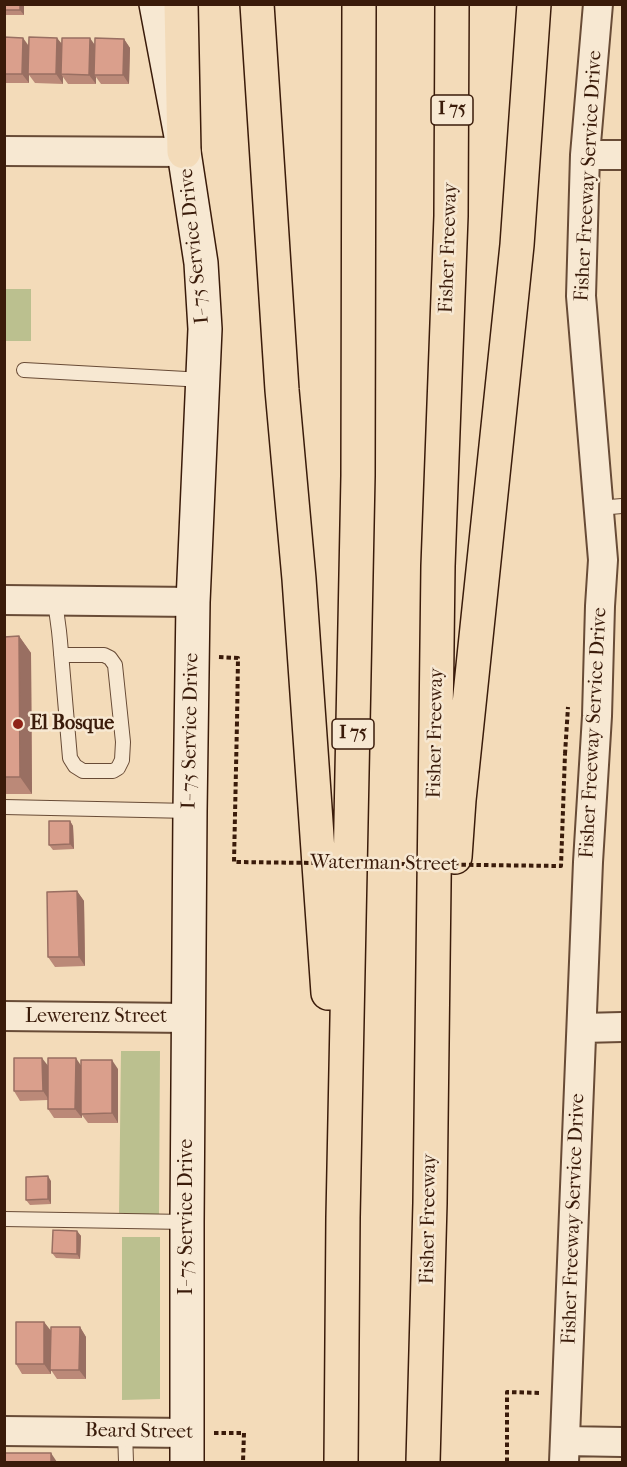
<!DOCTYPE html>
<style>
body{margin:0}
#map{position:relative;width:627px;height:1467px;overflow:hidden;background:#f3dbb9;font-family:"IM FELL French Canon",serif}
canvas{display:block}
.frame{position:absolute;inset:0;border:6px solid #3a1b0a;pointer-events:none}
</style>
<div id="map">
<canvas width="627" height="1467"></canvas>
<div class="frame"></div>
</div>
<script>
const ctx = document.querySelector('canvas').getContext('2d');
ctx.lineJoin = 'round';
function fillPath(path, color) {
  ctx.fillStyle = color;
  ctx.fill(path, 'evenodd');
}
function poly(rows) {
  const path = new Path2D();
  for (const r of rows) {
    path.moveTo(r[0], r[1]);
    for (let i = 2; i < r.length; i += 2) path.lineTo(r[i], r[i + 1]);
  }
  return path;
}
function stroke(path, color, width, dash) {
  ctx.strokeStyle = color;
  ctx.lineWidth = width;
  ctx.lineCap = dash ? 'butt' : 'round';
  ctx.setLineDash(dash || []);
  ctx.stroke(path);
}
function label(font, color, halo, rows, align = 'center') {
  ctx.font = font + ' "IM FELL French Canon",serif';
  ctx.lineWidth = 5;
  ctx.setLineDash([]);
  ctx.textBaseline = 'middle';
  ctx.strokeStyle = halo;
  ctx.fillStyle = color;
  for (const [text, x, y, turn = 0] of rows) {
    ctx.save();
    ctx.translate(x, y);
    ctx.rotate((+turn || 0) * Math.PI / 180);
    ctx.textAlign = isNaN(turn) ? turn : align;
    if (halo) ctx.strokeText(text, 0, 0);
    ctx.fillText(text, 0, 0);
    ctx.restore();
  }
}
fillPath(poly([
 [5,289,31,289,31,341,5,341],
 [121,1051,160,1051,159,1215,119,1215],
 [122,1237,160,1237,160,1399,122,1400]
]), '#bbc08f');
const service = poly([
 [24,370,204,380],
 [598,508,622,506],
 [55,601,59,631,60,641,70,758,75,766,83,771,113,771,118,768,122,760,123,742,115,665,110,658,104,655,61,655],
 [4,807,190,811],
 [4,1219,187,1222],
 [125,1432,126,1462]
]);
const minor = poly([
 [4,151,184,152],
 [585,155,622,155],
 [4,600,193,602],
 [4,1016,188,1018],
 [582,1028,622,1027],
 [4,1431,187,1433],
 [565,1441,622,1442],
 [564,1462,588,862,597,716,600,606,603,560,581,296,585,155,598,4]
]);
const secondary = poly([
 [156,4,184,152,201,263,205,329,193,602,190,811,187,1222,187,1462]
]);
const motorway = poly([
 [181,4,184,152],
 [257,4,282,390,299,579,328,993],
 [455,857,459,800,517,245,534,4],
 [341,1462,343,1217,358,476,359,4],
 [423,1462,430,1203,438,566,451,216,452,4]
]);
stroke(service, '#684b36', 16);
stroke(minor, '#684b36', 32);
stroke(secondary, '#3a1b0a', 36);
stroke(motorway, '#3a1b0a', 36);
stroke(poly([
 [219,657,238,658,237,722],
 [565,754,568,707],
 [214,1433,244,1433,243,1462],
 [507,1462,507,1392,541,1393]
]), '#3a1b0a', 4, [4.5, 3]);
stroke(service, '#f7e8d2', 14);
stroke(minor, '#f7e8d2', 28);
stroke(secondary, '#f7e8d2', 33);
stroke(motorway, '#f3dbb9', 33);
stroke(poly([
 [237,722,234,862,561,866,565,754]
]), '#3a1b0a', 4, [4.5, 3]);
fillPath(poly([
 [4,4,24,4,24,15,4,15],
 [4,37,23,38,29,46,57,38,62,44,95,45,124,39,130,48,129,84,101,84,96,77,96,84,68,84,63,77,63,84,35,83,29,75,29,83,4,83],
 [19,636,31,653,32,794,4,794,4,637],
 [70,821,73,826,74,849,53,850,49,845],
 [77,891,84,901,85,966,55,967,48,957],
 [81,1065,118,1069,118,1123,88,1123,82,1115,82,1118,54,1118,48,1109,48,1100,20,1101,14,1091,48,1066],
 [51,1181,51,1204,30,1205,26,1200],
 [77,1231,81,1236,80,1259,56,1258,52,1253],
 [44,1322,51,1331,80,1327,86,1337,86,1379,57,1379,51,1370,51,1374,22,1374,16,1364]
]), '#bb8978');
fillPath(poly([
 [20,4,24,4,24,15,20,10],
 [23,38,29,47,29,83,22,74],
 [57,38,64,47,61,74,63,77,63,84,56,74],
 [90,38,97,48,94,75,96,77,96,84,89,75],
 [124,39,130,48,129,84,123,75],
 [19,636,31,653,32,794,20,777],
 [70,821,73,826,74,849,70,844],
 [77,891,84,901,85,966,79,957],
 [42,1058,49,1067,49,1100,43,1091],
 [76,1058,82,1067,82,1118,75,1109],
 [112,1060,118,1069,118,1123,112,1113],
 [48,1176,51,1181,51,1204,48,1199],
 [77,1231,81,1236,80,1259,77,1254],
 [44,1322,51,1331,51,1374,44,1364],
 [80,1327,86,1337,86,1379,79,1370],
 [51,1453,57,1462,51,1462]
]), '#996f62');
const building = poly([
 [4,4,20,4,20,10,4,10,4,4],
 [4,37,23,38,22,74,4,74,4,37],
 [29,37,57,38,56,74,28,74,29,37],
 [62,38,90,38,89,75,61,74,62,38],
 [95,38,124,39,123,75,94,75,95,38],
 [19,636,20,777,4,777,4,637,19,636],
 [49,821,70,821,70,844,49,845,49,821],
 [77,891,79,957,48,957,47,892,77,891],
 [14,1058,42,1058,43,1091,14,1091,14,1058],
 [48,1058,76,1058,75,1109,48,1109,48,1058],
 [81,1060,112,1060,112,1113,81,1114,81,1060],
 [48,1176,48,1199,26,1200,26,1177,48,1176],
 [53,1230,77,1231,77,1254,52,1253,53,1230],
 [16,1322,44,1322,44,1364,16,1364,16,1322],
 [51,1327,80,1327,79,1370,50,1370,51,1327],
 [4,1453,51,1453,51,1462,4,1462,4,1453]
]);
fillPath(building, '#da9f8c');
stroke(building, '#996f62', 1.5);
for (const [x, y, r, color] of [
 [18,724,6,"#8f2418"]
]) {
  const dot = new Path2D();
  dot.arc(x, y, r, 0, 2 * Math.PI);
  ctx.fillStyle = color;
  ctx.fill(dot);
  stroke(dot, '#f7e8d2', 2);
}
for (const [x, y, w] of [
 [452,110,42],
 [353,734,42]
]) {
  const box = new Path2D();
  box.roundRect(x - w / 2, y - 15, w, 30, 4.5);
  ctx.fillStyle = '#f7e8d2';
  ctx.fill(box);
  stroke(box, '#3a1b0a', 1.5);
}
label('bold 18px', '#3a1b0a', null, [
 ["I 75",452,110],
 ["I 75",353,734]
]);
label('20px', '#3a1b0a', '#f7e8d2', [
 ["Fisher Freeway Service Drive",589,176,-87],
 ["I- 75 Service Drive",195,246,-96],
 ["Fisher Freeway",449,248,-88],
 ["I- 75 Service Drive",191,731,-89],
 ["Fisher Freeway",436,733,-89],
 ["Fisher Freeway Service Drive",594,733,-87],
 ["Waterman Street",384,864,1],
 ["Lewerenz Street",96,1017],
 ["I- 75 Service Drive",187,1217,-90],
 ["Fisher Freeway",429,1219,-89],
 ["Fisher Freeway Service Drive",574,1219,-88],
 ["Beard Street",139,1432,1]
]);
label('bold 20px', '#3a1b0a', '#f7e8d2', [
 ["El Bosque",30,724]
], 'left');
</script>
